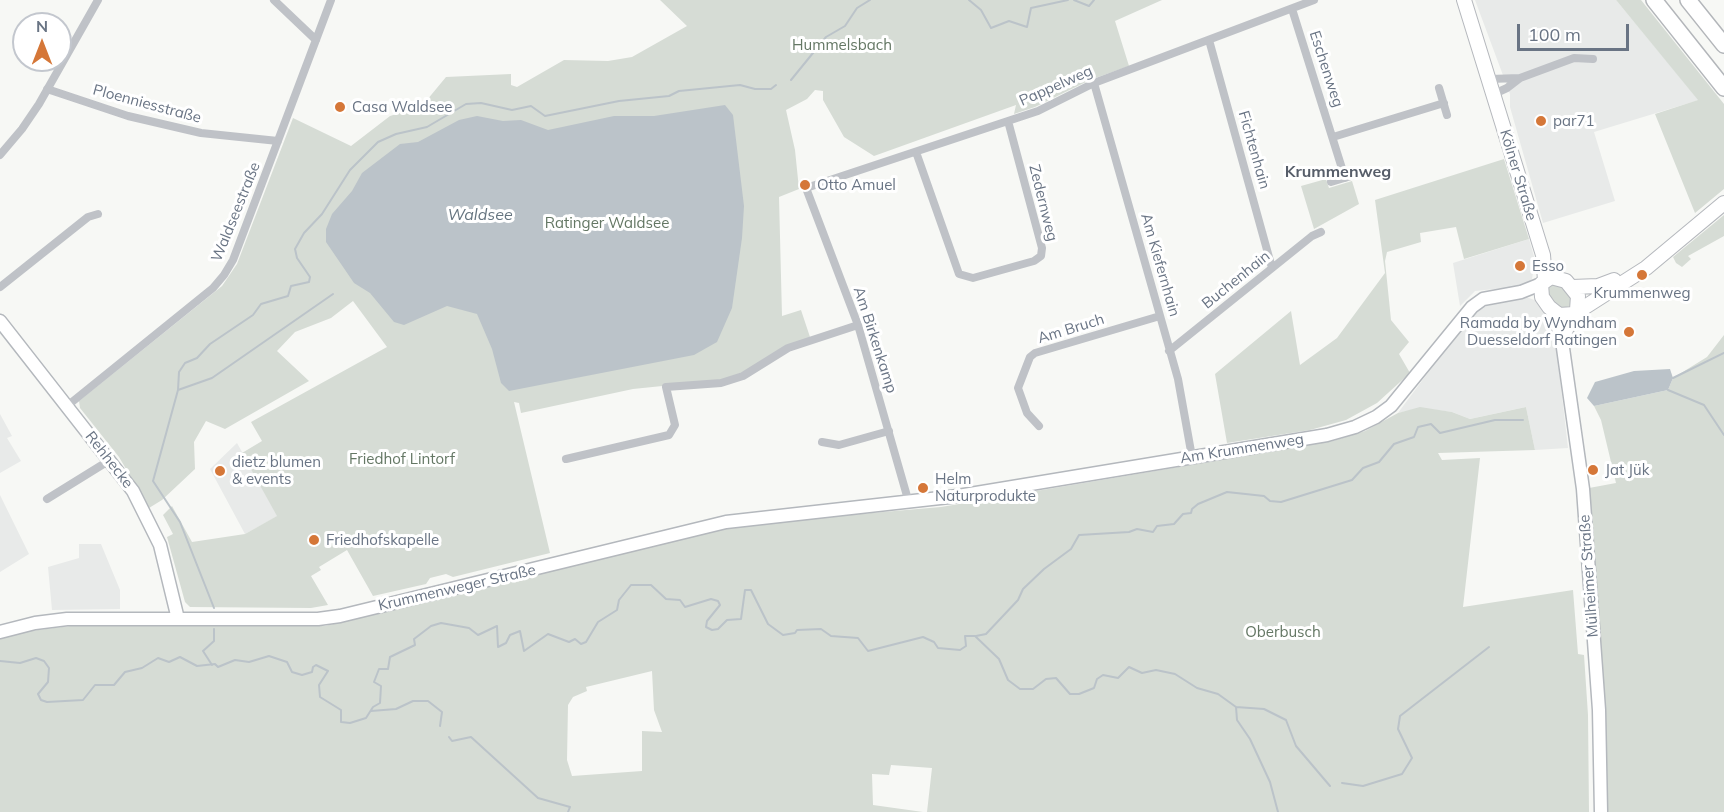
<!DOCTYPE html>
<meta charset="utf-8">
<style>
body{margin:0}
#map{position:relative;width:1724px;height:812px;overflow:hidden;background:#f7f8f5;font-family:Mulish,sans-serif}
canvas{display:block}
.north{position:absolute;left:12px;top:12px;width:60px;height:60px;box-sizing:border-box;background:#fff;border:2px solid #c3c7ce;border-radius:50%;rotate:0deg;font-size:16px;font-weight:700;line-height:24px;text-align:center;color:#697484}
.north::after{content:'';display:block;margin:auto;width:21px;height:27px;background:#d57738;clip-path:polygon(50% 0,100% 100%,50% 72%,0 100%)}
.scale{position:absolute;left:1517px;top:24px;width:112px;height:27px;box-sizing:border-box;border:3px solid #697484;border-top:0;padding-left:8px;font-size:18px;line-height:21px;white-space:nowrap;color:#697484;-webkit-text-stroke:4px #fff;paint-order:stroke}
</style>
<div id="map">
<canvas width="1724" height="812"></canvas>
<div class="north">N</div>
<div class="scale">100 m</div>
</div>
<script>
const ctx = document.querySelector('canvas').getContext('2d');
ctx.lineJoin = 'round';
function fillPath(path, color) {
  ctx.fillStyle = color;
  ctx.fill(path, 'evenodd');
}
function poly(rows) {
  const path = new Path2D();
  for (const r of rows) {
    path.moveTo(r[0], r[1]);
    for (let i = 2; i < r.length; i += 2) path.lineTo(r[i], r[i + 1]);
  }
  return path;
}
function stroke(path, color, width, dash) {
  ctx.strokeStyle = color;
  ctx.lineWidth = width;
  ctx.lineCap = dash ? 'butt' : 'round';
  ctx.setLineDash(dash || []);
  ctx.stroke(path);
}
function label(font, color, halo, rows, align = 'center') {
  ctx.font = font + ' Mulish,sans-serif';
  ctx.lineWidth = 6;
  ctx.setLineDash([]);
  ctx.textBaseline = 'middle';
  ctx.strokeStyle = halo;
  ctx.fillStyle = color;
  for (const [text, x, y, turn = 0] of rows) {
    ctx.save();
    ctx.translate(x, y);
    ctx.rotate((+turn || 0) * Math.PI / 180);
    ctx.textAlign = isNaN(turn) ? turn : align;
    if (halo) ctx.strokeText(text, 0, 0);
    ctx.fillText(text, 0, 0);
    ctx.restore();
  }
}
fillPath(poly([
 [1475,0,1616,0,1699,100,1594,132,1615,201,1543,223,1510,107,1510,94],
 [1529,239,1535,260,1532,279,1524,286,1475,291,1460,306,1453,263],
 [1526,297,1537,301,1548,319,1556,343,1568,448,1535,450,1526,407,1470,419,1452,412,1420,408,1398,413,1467,320,1482,307],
 [0,414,12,436,7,438,21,461,0,473],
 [237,443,278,516,245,534,210,469],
 [0,495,29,554,0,572],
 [79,544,101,544,120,590,120,609,52,610,48,567,79,558]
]), '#e8eae9');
fillPath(poly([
 [660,0,1162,0,1115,21,1129,66,1090,80,1035,107,1014,114,1016,105,874,156,844,137,823,100,823,91,815,90,807,99,786,110,795,150,799,189,779,197,782,316,801,310,810,337,744,372,721,380,633,389,521,413,519,403,514,402,550,553,453,577,446,574,430,578,426,584,373,596,347,550,319,567,321,570,311,576,328,605,311,608,190,607,185,602,167,537,173,534,163,515,172,506,192,542,245,534,277,516,242,453,262,441,251,422,387,347,353,301,331,318,295,332,277,351,309,381,225,429,206,421,194,442,195,469,162,500,149,508,119,457,80,408,79,401,222,286,237,264,293,118,351,146,390,116,422,106,446,77,511,74,511,85,517,87,564,60,608,61,632,57,687,26],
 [1616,0,1641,0,1724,104,1724,189,1695,213,1655,114,1698,100],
 [1504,159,1529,239,1464,259,1456,227,1420,233,1421,242,1387,252,1385,261,1391,320,1409,342,1399,354,1410,373,1377,403,1346,420,1310,430,1227,443,1215,374,1291,311,1300,365,1337,338,1385,273,1375,200],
 [1326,179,1329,188,1352,181,1359,204,1314,229,1301,186],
 [1724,215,1724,236,1688,256,1691,259,1682,267,1676,263,1673,257],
 [1546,283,1560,284,1570,293,1572,300,1568,310,1563,311,1547,297],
 [1724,335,1724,812,1607,812,1604,693,1589,488,1616,483,1601,420,1594,406,1668,390,1673,378,1707,357],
 [1420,407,1452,412,1470,419,1526,407,1535,450,1438,453,1442,460,1480,458,1463,607,1573,590,1578,654,1584,655,1588,715,1589,812,927,812,932,768,891,765,889,775,872,774,873,805,923,812,0,812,0,639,30,631,70,626,325,626,721,528,755,523,941,507,1333,441,1365,431,1398,413],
 [652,671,654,710,662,732,642,731,642,771,572,776,567,760,568,705,573,697,587,691,586,687]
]), '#d6dcd5');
fillPath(poly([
 [725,105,733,115,744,206,742,238,732,308,717,342,694,355,509,391,501,383,492,349,477,314,447,306,404,325,394,322,370,293,354,283,326,242,326,229,332,214,352,191,362,173,400,144,418,142,459,120,477,116,503,121,521,120,548,130,614,116,654,116],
 [1670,369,1673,378,1668,390,1594,406,1587,398,1595,382,1634,371]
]), '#bbc3c9');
stroke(poly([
 [969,0,981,10,991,28,1009,21,1027,27,1031,8,1068,0],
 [1074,0,1089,6,1094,0],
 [791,80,826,37,845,26,857,8,870,0],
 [1673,378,1724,353],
 [178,390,212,378,333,294],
 [1668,390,1704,405,1724,435],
 [214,608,180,522,153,481,178,390,179,372,185,363,197,358,210,344,253,315,261,304,288,296,291,286,309,282,310,277,297,258,295,249,304,233,322,214,350,170,378,142,396,134,427,127,466,104,481,103,512,110,531,106,545,116,619,101,669,96,679,91,740,85,755,89,771,89,776,85],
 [976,636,986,634,1018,600,1023,589,1044,569,1071,549,1079,535,1129,532,1137,529,1153,532,1157,526,1174,524,1183,514,1191,513,1192,509,1198,504,1227,492,1264,496,1270,501,1281,502,1352,480,1363,468,1379,462,1394,444,1414,437,1418,427,1431,424,1440,433,1495,420,1523,420],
 [0,661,20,663,36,658,44,661,49,668,48,682,38,694,41,700,47,702,83,700,95,685,114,685,125,672,142,668,158,658,169,662,180,657,197,666,215,664,218,667,235,660,249,662,269,656,287,662,292,672,302,675,312,672,313,667,316,665,328,671,319,685,320,697,341,710,341,722,350,723,366,718,373,707,380,703,381,686,374,682,379,669,388,669,390,657,415,645,414,639,431,626,441,623,469,628,478,635,497,626,498,647,506,643,510,635,520,631,524,651,548,634,569,642,575,639,581,644,586,642,598,622,617,610,619,600,631,585,651,585,666,599,680,600,685,607,711,599,718,601,720,605,707,621,706,627,712,630,718,629,727,620,741,619,745,590,751,590,768,624,783,635,795,633,797,630,821,629,831,636,858,638,868,651,923,637,934,642,938,648,960,650,966,646,965,636,975,636,999,659,1008,680,1020,689,1033,689,1046,679,1056,678,1070,694,1079,694,1094,688,1097,679,1103,675,1118,678,1129,667,1142,673,1156,670,1175,674,1197,688,1218,694,1236,707,1237,720,1250,739,1270,782,1278,812],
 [212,665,203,651,214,641,214,629],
 [1236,707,1264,709,1286,720,1296,746,1330,786],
 [371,711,396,709,413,701,428,701,442,712,440,726],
 [449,737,452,741,471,737,538,798,570,807,568,812],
 [1342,783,1363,786,1402,774,1412,758,1398,729,1400,716,1489,647]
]), '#bbc3c9', 2);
const secondary = poly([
 [1552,310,1562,341,1583,489,1599,710,1601,812],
 [0,321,133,491,160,545,178,619],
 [1562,341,1574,314],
 [0,632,35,623,67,619,318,619,340,616,726,522,958,496,1327,435,1355,427,1376,417,1391,406,1472,307,1483,299,1521,292,1541,284]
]);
const primary = poly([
 [1464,0,1543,255,1545,280],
 [1572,287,1598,286,1614,280],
 [1577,310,1578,296,1566,281,1551,277,1541,284,1542,297,1549,307,1559,315,1574,314,1646,268,1724,203]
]);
const highway = poly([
 [1654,0,1724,88],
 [1688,0,1724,45]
]);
stroke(secondary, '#b4b8bd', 15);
stroke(primary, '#b5b8bd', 16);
stroke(highway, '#b3b6ba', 18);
stroke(poly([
 [274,0,316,40],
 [1292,9,1345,178],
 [1209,40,1272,268],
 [1490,79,1520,78],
 [1094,83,1178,379,1192,457],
 [1439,88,1447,115],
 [47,89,128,116,201,133,278,141],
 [1494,94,1507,88,1520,78,1574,58,1593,59],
 [1333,137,1444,103],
 [916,152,959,274,973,278,1034,261,1041,256,1042,248,1008,121],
 [0,155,22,129,39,104,98,0],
 [1331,182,1361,173],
 [0,287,88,217,98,214],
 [1169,351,1312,236,1321,232],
 [67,406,213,288,224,275,233,260,331,0],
 [1039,426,1027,413,1018,388,1030,357,1035,353,1160,316],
 [822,442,839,445,889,431],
 [566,459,669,435,675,425,666,387,721,383,743,376,788,348,858,325],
 [47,499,110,460],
 [909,503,858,325,806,188,1038,111,1094,83,1314,0]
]), '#bfc2c7', 8);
stroke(secondary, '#fff', 12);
stroke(primary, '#fff', 14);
stroke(highway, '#fff', 15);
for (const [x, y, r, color] of [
 [340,107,6,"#d57738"],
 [1541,121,6,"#d57738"],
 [805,185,6,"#d57738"],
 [1520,266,6,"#d57738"],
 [1642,275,6,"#d57738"],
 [1629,332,6,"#d57738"],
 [1593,470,6,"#d57738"],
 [220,471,6,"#d57738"],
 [923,488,6,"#d57738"],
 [314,540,6,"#d57738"]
]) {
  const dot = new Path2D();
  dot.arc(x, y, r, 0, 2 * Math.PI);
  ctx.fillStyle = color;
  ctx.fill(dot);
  stroke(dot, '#fff', 2);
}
label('15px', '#647764', '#fff', [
 ["Hummelsbach",842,45],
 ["Ratinger Waldsee",607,223],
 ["Friedhof Lintorf",402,459],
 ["Oberbusch",1283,632]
]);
label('15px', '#697484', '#fff', [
 ["Eschenweg",1326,69,72],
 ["Pappelweg",1056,86,-24],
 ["Ploenniesstraße",147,104,15],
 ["Fichtenhain",1254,150,74],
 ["Kölner Straße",1518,175,73],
 ["Zedernweg",1043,203,76],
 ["Waldseestraße",236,212,-68],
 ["Am Kiefernhain",1160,265,74],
 ["Buchenhain",1236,280,-39],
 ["Am Bruch",1071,329,-17],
 ["Am Birkenkamp",875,340,72],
 ["Am Krummenweg",1242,449,-9],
 ["Rehhecke",109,460,52],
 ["Mülheimer Straße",1589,576,-94],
 ["Krummenweger Straße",457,588,-13]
]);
label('15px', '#697484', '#fff', [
 ["Casa Waldsee",352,107],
 ["par71",1553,121],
 ["Otto Amuel",817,185],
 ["Esso",1532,266],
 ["Krummenweg",1642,293,"center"],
 ["Ramada by Wyndham",1617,323,"right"],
 ["Duesseldorf Ratingen",1617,340,"right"],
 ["dietz blumen",232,462],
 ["& events",232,479],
 ["Jat Jük",1605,470],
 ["Helm",935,479],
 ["Naturprodukte",935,496],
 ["Friedhofskapelle",326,540]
], 'left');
label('bold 16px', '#575e6a', '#fff', [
 ["Krummenweg",1338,172]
]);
label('italic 16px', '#65747f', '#fff', [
 ["Waldsee",480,215]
]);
</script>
